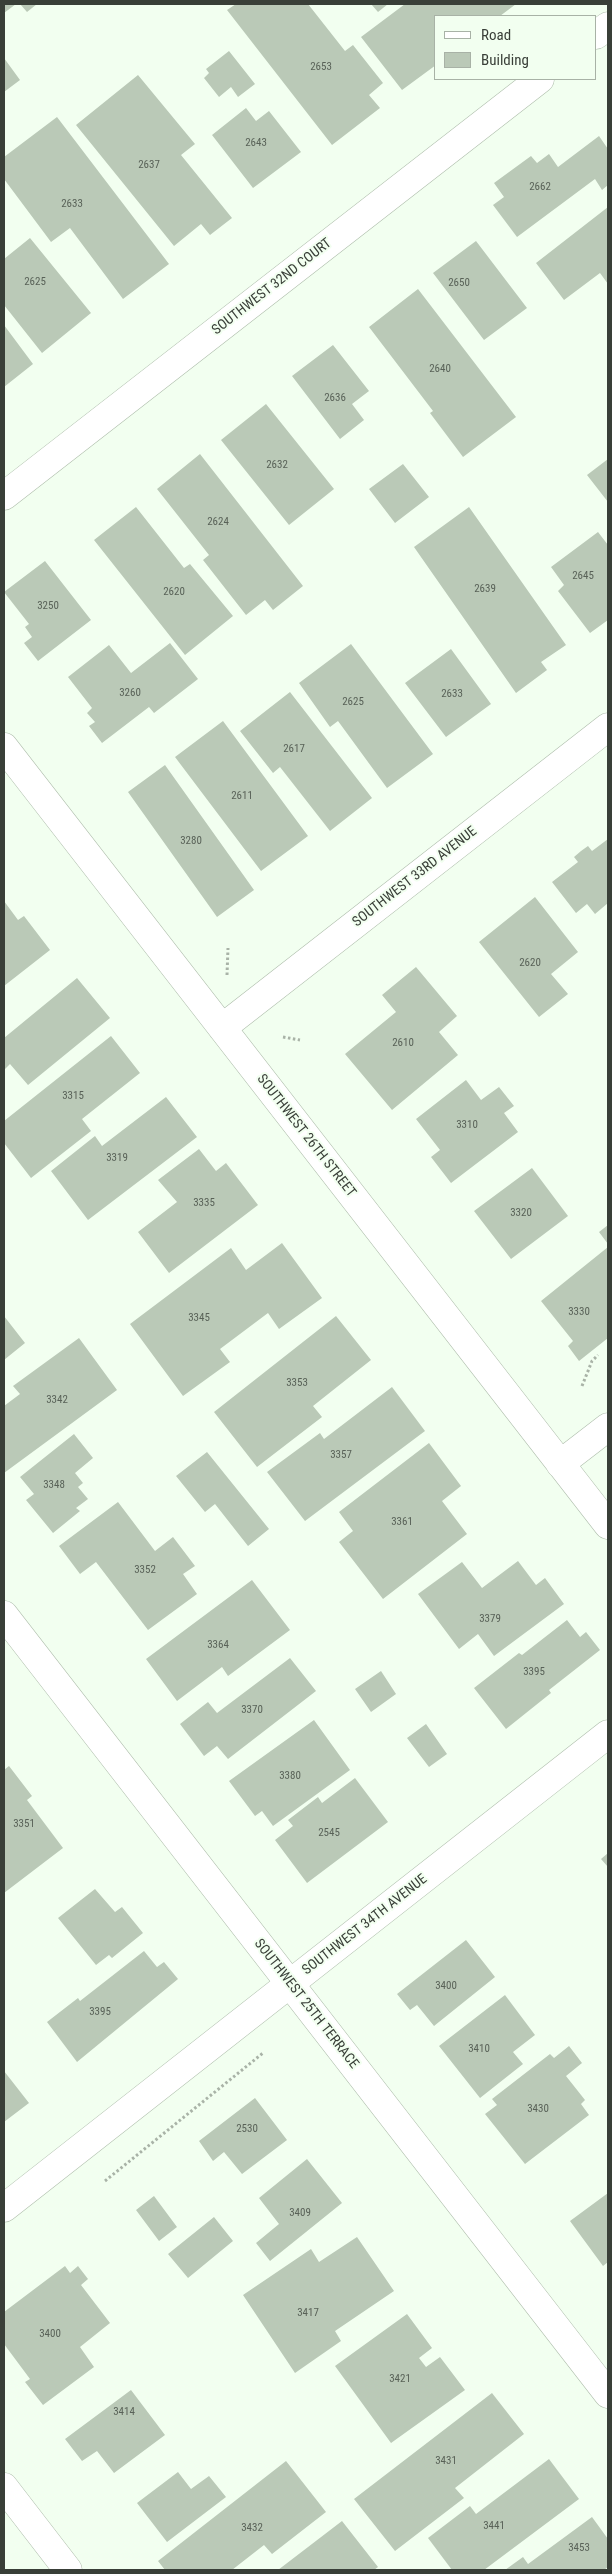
<!DOCTYPE html>
<style>
body{margin:0}
#map{position:relative;width:612px;height:2574px;overflow:hidden;background:#f2fff0;font-family:"Roboto Condensed",sans-serif}
canvas{display:block}
.frame{position:absolute;inset:0;border:5px solid #393f38;pointer-events:none}
.legend{position:absolute;left:434px;top:15px;width:162px;height:65px;box-sizing:border-box;background:#f2fff0;border:1px solid #a8b2a6;margin:0;padding:6px 9px;list-style:none;font-size:15px;color:#393f38}
.legend li{display:flex;align-items:center;gap:10px;height:25px}
.legend b{width:25px;border:1px solid #a8b2a6}
</style>
<div id="map">
<canvas width="612" height="2574"></canvas>
<div class="frame"></div>
<ul class="legend">
<li><b style="height:6px;background:#fff"></b>Road</li>
<li><b style="height:14px;background:#bac9b7"></b>Building</li>
</ul>
</div>
<script>
const ctx = document.querySelector('canvas').getContext('2d');
ctx.lineJoin = 'round';
function fillPath(path, color) {
  ctx.fillStyle = color;
  ctx.fill(path, 'evenodd');
}
function poly(rows) {
  const path = new Path2D();
  for (const r of rows) {
    path.moveTo(r[0], r[1]);
    for (let i = 2; i < r.length; i += 2) path.lineTo(r[i], r[i + 1]);
  }
  return path;
}
function stroke(path, color, width, dash) {
  ctx.strokeStyle = color;
  ctx.lineWidth = width;
  ctx.lineCap = dash ? 'butt' : 'round';
  ctx.setLineDash(dash || []);
  ctx.stroke(path);
}
function label(font, color, halo, rows, align = 'center') {
  ctx.font = font + ' "Roboto Condensed",sans-serif';
  ctx.lineWidth = 4;
  ctx.setLineDash([]);
  ctx.textBaseline = 'middle';
  ctx.strokeStyle = halo;
  ctx.fillStyle = color;
  for (const [text, x, y, turn = 0] of rows) {
    ctx.save();
    ctx.translate(x, y);
    ctx.rotate((+turn || 0) * Math.PI / 180);
    ctx.textAlign = isNaN(turn) ? turn : align;
    if (halo) ctx.strokeText(text, 0, 0);
    ctx.fillText(text, 0, 0);
    ctx.restore();
  }
}
fillPath(poly([
 [4,4,16,4,4,13],
 [20,4,37,4,27,12],
 [236,4,308,4,345,51,353,45,383,83,369,95,380,108,332,145,227,10],
 [371,4,388,4,378,12],
 [405,4,516,4,500,16,436,16,436,65,402,90,361,37],
 [229,51,255,84,238,97,231,87,219,97,204,78,209,73,206,69],
 [4,58,20,80,4,92],
 [138,75,195,144,181,155,232,218,210,235,201,224,174,246,76,125],
 [246,108,256,121,269,111,301,152,253,188,212,135],
 [57,117,169,264,123,299,70,228,51,242,4,179,4,157],
 [599,136,608,149,608,185,602,190,595,179,517,237,493,205,504,197,494,183,531,156,537,163,549,154,558,167],
 [608,207,608,284,600,273,564,300,536,263],
 [30,238,91,313,42,353,4,305,4,259],
 [476,241,527,308,484,340,433,273],
 [418,289,516,417,463,457,430,413,433,411,369,327],
 [4,325,33,364,4,387],
 [333,345,369,391,352,404,364,420,340,439,292,376],
 [266,404,334,489,289,525,221,440],
 [200,454,303,586,273,610,265,600,246,615,203,560,209,555,157,489],
 [608,459,608,502,587,475],
 [403,464,429,497,395,523,369,489],
 [136,507,184,568,190,564,233,616,185,655,94,540],
 [469,507,566,645,541,662,547,670,516,693,414,547],
 [598,532,608,545,608,620,590,633,558,591,564,585,551,567],
 [45,561,91,620,38,661,24,643,32,637,25,627,29,624,4,592],
 [170,643,198,679,154,713,149,707,102,743,89,726,95,722,87,713,92,708,68,677,109,645,131,673],
 [351,644,433,754,387,788,338,721,330,727,299,683],
 [451,649,491,704,446,737,405,683],
 [290,692,372,798,330,831,280,767,273,773,240,731],
 [223,721,308,836,261,871,175,757],
 [165,765,254,890,217,917,128,792],
 [608,839,608,903,595,914,587,904,576,913,552,882,578,862,574,857,581,851,588,846,592,851],
 [535,897,578,952,551,974,568,994,539,1017,479,942],
 [4,901,18,920,24,916,50,950,4,986],
 [416,967,457,1016,439,1032,458,1055,392,1110,345,1054,396,1012,382,995],
 [77,978,110,1018,28,1085,10,1064,4,1070,4,1038],
 [111,1036,140,1073,82,1119,91,1131,31,1178,4,1143,4,1121],
 [466,1080,481,1100,499,1087,514,1106,504,1113,518,1132,451,1183,431,1157,440,1150,416,1119],
 [166,1097,197,1137,88,1220,51,1171,95,1136,102,1146],
 [199,1149,216,1171,226,1163,258,1205,169,1273,138,1232,177,1202,158,1180],
 [532,1168,568,1216,511,1259,474,1211],
 [608,1225,608,1244,599,1232],
 [282,1243,322,1298,279,1329,268,1313,220,1349,230,1362,183,1396,130,1324,231,1248,246,1270],
 [608,1247,608,1338,579,1361,568,1346,573,1341,541,1301],
 [4,1316,25,1343,4,1360],
 [336,1316,371,1360,313,1406,322,1417,257,1467,214,1412],
 [79,1338,117,1390,4,1473,4,1406,20,1394,13,1386],
 [392,1387,425,1431,305,1521,267,1472,320,1433,324,1439],
 [74,1434,93,1458,75,1473,83,1483,78,1487,88,1499,76,1508,80,1511,53,1533,26,1500,34,1494,20,1477],
 [429,1443,461,1486,442,1501,467,1534,383,1599,339,1542,353,1531,339,1512],
 [207,1452,269,1529,248,1546,215,1504,205,1512,176,1476],
 [118,1502,155,1551,173,1537,195,1566,183,1574,197,1594,148,1630,96,1562,80,1574,59,1546],
 [518,1561,536,1585,545,1578,564,1604,494,1656,478,1634,459,1649,418,1594,462,1562,482,1588],
 [252,1580,290,1630,228,1676,222,1667,177,1701,146,1659],
 [567,1620,580,1637,586,1632,600,1650,549,1690,551,1693,506,1729,474,1688,519,1653,522,1655],
 [290,1658,316,1691,228,1759,217,1746,204,1756,180,1724,208,1702,217,1713],
 [381,1671,396,1694,371,1712,355,1689],
 [314,1720,350,1770,273,1826,262,1811,255,1816,229,1781],
 [426,1724,447,1754,429,1767,407,1738],
 [9,1766,32,1796,27,1800,63,1848,4,1893,4,1770],
 [355,1778,388,1822,307,1883,275,1840,293,1826,288,1820,318,1797,322,1803],
 [608,1853,608,1867,601,1859],
 [95,1889,115,1912,122,1907,143,1933,112,1958,109,1955,96,1965,58,1918],
 [466,1940,495,1977,434,2026,417,2005,410,2010,397,1994],
 [144,1951,157,1967,164,1962,178,1979,77,2062,47,2022,78,1998,80,2001],
 [505,1995,535,2035,513,2052,523,2064,480,2098,439,2046],
 [569,2046,582,2063,566,2076,585,2100,581,2104,589,2115,525,2164,485,2114,497,2105,492,2099,550,2054,554,2058],
 [4,2071,29,2103,4,2122],
 [255,2098,287,2140,242,2174,224,2152,213,2161,199,2141],
 [307,2159,342,2203,270,2261,256,2243,279,2224,259,2198],
 [608,2193,608,2262,603,2266,570,2221],
 [154,2196,177,2227,159,2241,136,2210],
 [214,2217,233,2241,188,2278,168,2254],
 [357,2237,394,2291,335,2331,341,2341,295,2373,243,2295,311,2249,319,2262],
 [65,2266,70,2273,78,2266,88,2279,81,2285,110,2323,80,2347,94,2367,43,2405,25,2382,30,2379,4,2344,4,2312],
 [407,2314,432,2348,419,2358,426,2367,440,2357,465,2390,391,2443,335,2366],
 [131,2390,165,2435,114,2473,97,2451,82,2461,65,2439],
 [492,2393,524,2434,455,2488,464,2498,395,2551,354,2499],
 [549,2459,579,2499,484,2570,452,2570,428,2538,470,2506,476,2514],
 [286,2461,326,2512,272,2554,264,2545,232,2570,165,2570,158,2561],
 [178,2472,191,2489,209,2476,226,2497,167,2542,137,2503],
 [592,2517,608,2539,608,2567,604,2570,505,2570,523,2557,528,2564],
 [342,2521,378,2567,374,2570,278,2570]
]), '#bac9b7');
const street = poly([
 [596,35,608,26],
 [4,496,540,79],
 [4,747,608,1525],
 [222,1028,608,727],
 [560,1464,608,1427],
 [4,1615,608,2394],
 [4,2208,608,1734],
 [4,2487,68,2570]
]);
stroke(street, '#aebdab', 29);
stroke(poly([
 [227,975,228,948],
 [283,1037,300,1040],
 [582,1386,592,1361,598,1355],
 [105,2181,263,2053]
]), '#a9b3a7', 3, [2.5, 2.5]);
stroke(street, '#fff', 28);
label('11px', '#596258', null, [
 ["2653",321,67],
 ["2643",256,143],
 ["2637",149,165],
 ["2662",540,187],
 ["2633",72,204],
 ["2625",35,282],
 ["2650",459,283],
 ["2640",440,369],
 ["2636",335,398],
 ["2632",277,465],
 ["2624",218,522],
 ["2645",583,576],
 ["2639",485,589],
 ["2620",174,592],
 ["3250",48,606],
 ["3260",130,693],
 ["2633",452,694],
 ["2625",353,702],
 ["2617",294,749],
 ["2611",242,796],
 ["3280",191,841],
 ["2620",530,963],
 ["2610",403,1043],
 ["3315",73,1096],
 ["3310",467,1125],
 ["3319",117,1158],
 ["3335",204,1203],
 ["3320",521,1213],
 ["3330",579,1312],
 ["3345",199,1318],
 ["3353",297,1383],
 ["3342",57,1400],
 ["3357",341,1455],
 ["3348",54,1485],
 ["3361",402,1522],
 ["3352",145,1570],
 ["3379",490,1619],
 ["3364",218,1645],
 ["3395",534,1672],
 ["3370",252,1710],
 ["3380",290,1776],
 ["3351",24,1824],
 ["2545",329,1833],
 ["3400",446,1986],
 ["3395",100,2012],
 ["3410",479,2049],
 ["3430",538,2109],
 ["2530",247,2129],
 ["3409",300,2213],
 ["3417",308,2313],
 ["3400",50,2334],
 ["3421",400,2379],
 ["3414",124,2412],
 ["3431",446,2461],
 ["3441",494,2526],
 ["3432",252,2528],
 ["3453",579,2548]
]);
label('14px', '#393f38', '#f2fff0', [
 ["SOUTHWEST 32ND COURT",272,287,-38],
 ["SOUTHWEST 33RD AVENUE",415,877,-38],
 ["SOUTHWEST 26TH STREET",306,1136,52],
 ["SOUTHWEST 34TH AVENUE",365,1925,-38],
 ["SOUTHWEST 25TH TERRACE",306,2004,52]
]);
</script>
